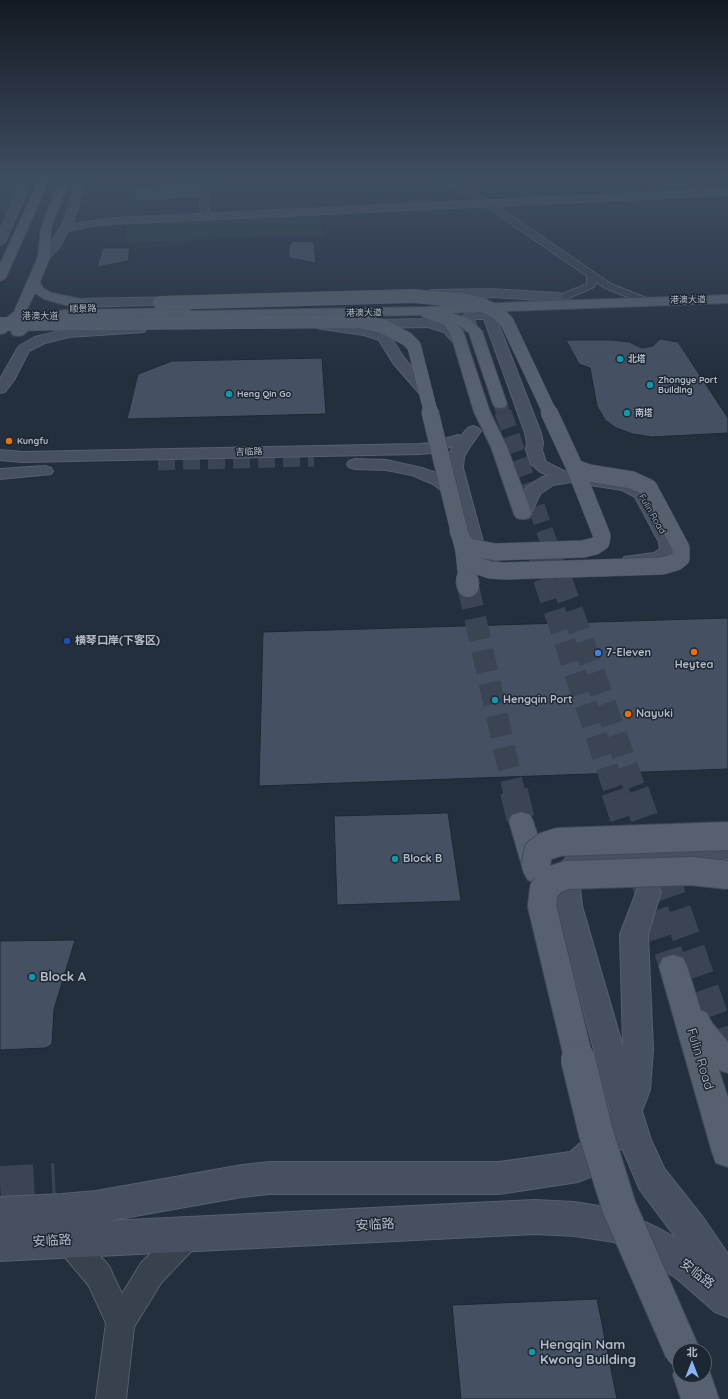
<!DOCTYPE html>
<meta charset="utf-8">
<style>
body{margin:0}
#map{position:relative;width:728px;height:1399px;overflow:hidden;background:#242f3e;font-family:Quicksand,"Noto Sans SC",sans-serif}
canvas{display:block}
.north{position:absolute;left:672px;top:1343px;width:40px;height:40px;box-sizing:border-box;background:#1d2633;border:1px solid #59626f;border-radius:50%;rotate:0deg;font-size:11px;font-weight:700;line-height:16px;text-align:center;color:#b4bcc9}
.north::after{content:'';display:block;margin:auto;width:14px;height:18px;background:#8ab4f8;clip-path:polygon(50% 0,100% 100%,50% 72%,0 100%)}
</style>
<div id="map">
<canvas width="728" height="1399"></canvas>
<div class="north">北</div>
</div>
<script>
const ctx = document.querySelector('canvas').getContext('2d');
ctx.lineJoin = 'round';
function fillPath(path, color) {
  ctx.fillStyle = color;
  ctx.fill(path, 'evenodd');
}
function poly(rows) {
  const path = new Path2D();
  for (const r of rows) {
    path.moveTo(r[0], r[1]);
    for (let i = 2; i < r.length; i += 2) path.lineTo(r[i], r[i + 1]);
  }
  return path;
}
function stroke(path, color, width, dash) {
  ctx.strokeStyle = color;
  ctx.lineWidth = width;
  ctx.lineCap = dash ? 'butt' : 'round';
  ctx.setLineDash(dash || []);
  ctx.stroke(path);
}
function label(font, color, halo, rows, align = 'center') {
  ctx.font = font + ' Quicksand,"Noto Sans SC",sans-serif';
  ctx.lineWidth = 3;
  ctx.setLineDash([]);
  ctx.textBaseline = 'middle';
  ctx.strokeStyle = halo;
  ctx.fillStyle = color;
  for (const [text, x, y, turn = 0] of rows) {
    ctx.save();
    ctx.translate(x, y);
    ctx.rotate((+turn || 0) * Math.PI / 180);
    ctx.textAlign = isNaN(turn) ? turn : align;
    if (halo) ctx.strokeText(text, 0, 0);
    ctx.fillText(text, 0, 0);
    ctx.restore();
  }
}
fillPath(poly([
 [13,178,20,178,9,209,0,210,0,185],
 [319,213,322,236,255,237,127,243,127,222]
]), '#263c3f');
const building = poly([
 [188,185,198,185,199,198,147,201,135,200,136,188,141,187,188,185],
 [293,241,314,242,316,263,289,258,289,246,293,241],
 [104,248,130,248,128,261,97,267,102,250,104,248],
 [660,339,678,342,728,418,728,433,652,437,633,434,616,428,605,420,597,406,590,368,579,364,566,340,612,340,629,342,642,348,653,346,660,339],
 [322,358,326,414,127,419,138,374,172,361,322,358],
 [728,618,728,769,259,786,263,632,728,618],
 [448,813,461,901,337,905,334,816,448,813],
 [75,940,54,1009,52,1044,46,1048,0,1050,0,941,75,940],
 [597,1299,617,1399,461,1399,452,1305,597,1299]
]);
fillPath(building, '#455162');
stroke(building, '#1f2835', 1);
stroke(poly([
 [158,462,314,458]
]), '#3a4453', 17, [17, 8]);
stroke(poly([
 [0,1183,55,1180]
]), '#3a4453', 34, [34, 18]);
stroke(poly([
 [500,404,503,413]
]), '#3a4453', 14, [14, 6]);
stroke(poly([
 [503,412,562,580],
 [536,555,544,580]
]), '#3a4453', 17, [17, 8]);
stroke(poly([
 [544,579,615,792],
 [561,579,636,792],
 [468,586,514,792]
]), '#3a4453', 22, [22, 11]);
stroke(poly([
 [514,791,521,821],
 [615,791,673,966],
 [635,791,728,1055]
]), '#3a4453', 28, [28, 14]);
const street = poly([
 [199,178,207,178,209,216,205,218,201,216,199,178],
 [442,178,451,178,490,201,611,284,649,299,651,301,649,303,643,303,605,288,596,282,594,287,566,299,560,299,558,297,560,295,587,284,587,276,484,205,442,178],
 [186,1224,196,1228,200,1237,196,1246,161,1283,134,1327,126,1399,96,1399,106,1323,89,1286,58,1249,54,1240,58,1231,68,1227,78,1231,109,1266,122,1294,141,1263,176,1228,186,1224]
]);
const secondary = poly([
 [23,178,33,178,5,242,0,245,0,230,23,178],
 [77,178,86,178,73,224,112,218,728,189,728,195,112,224,92,226,68,231,58,249,48,259,40,259,38,257,50,245,64,221,77,178],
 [492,289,558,293,562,294,564,297,562,300,558,301,492,297,432,298,428,297,426,294,428,291,432,290,492,289],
 [183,297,187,298,189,301,187,304,77,307,73,306,71,303,73,300,77,299,183,297],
 [472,310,493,313,497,320,541,433,543,443,542,450,546,462,564,471,627,481,648,490,677,542,678,549,673,558,659,564,631,567,624,565,622,561,624,557,654,553,660,549,659,542,635,497,622,490,571,482,553,485,540,494,529,518,523,519,517,518,514,514,518,501,527,487,542,477,549,476,539,471,531,464,526,450,527,443,525,433,484,319,474,319,477,327,476,330,466,330,465,327,461,318,468,311,472,310],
 [429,319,454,326,466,340,464,343,459,344,454,343,444,332,428,327,369,328,389,334,404,358,432,391,430,394,425,395,420,394,393,363,379,340,364,335,322,329,317,328,316,325,317,322,322,321,358,326,357,324,358,321,363,320,429,319],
 [139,325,144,326,146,329,144,332,69,337,45,343,29,351,14,380,5,392,0,393,0,379,17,349,19,346,35,337,69,329,139,325],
 [473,426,478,428,481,431,469,448,464,457,463,468,486,553,496,558,498,562,496,566,489,568,476,564,468,555,455,501,433,484,412,475,386,470,355,469,349,467,347,464,349,461,355,459,386,460,422,468,445,476,450,480,447,468,448,457,453,446,432,453,419,454,23,462,0,460,0,450,23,452,419,444,431,443,458,435,461,436,468,428,473,426],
 [45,466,51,468,53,471,51,474,0,479,0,469,45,466],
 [728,841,728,859,599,863,590,866,584,872,580,887,582,906,623,1047,620,934,639,885,648,882,657,885,661,892,648,934,653,1049,650,1090,642,1111,651,1140,664,1168,702,1216,728,1254,728,1317,715,1312,676,1278,636,1253,614,1242,575,1236,534,1234,0,1261,0,1197,62,1194,96,1191,242,1165,270,1162,499,1162,570,1152,606,1121,610,1111,556,906,554,887,559,868,563,861,572,852,599,845,728,841],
 [622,1148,640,1190,676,1238,660,1229,617,1209,575,1202,534,1200,107,1221,242,1197,270,1194,499,1194,578,1182,590,1177,622,1148]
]);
const primary = poly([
 [0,178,12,178,0,185,0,178],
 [40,178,50,178,6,277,4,279,0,281,0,264,40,178],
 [60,178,70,178,51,228,50,257,40,282,43,288,52,293,91,301,93,304,91,307,87,308,65,305,44,299,35,293,23,317,5,333,0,334,0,323,14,312,38,257,41,228,60,178],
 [728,295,728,303,452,313,469,319,482,331,507,404,505,407,500,408,495,407,493,404,469,333,457,324,463,331,490,412,507,447,532,514,529,518,523,519,517,518,514,514,491,447,474,412,450,332,443,324,423,317,421,315,171,319,165,316,64,318,36,324,23,335,18,336,13,335,11,332,27,318,64,310,186,308,192,311,426,307,520,302,728,295],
 [521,812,530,815,533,821,550,873,546,880,537,883,528,880,524,873,509,821,512,815,521,812],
 [673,955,683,958,687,966,701,1011,706,1012,712,1023,728,1042,728,1073,719,1070,728,1098,728,1167,716,1163,712,1152,659,966,663,958,673,955],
 [678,1361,680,1361,680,1375,704,1375,704,1361,706,1361,719,1399,681,1399,673,1375,678,1361]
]);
stroke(street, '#565f6c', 2);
stroke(secondary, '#565f6c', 2);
stroke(primary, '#414a57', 2);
fillPath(street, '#38414e');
fillPath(secondary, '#465061');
fillPath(primary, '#56606e');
const primaryBridgeFar4 = poly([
 [160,303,413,296,467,301,483,305,497,312,507,322,550,413],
 [0,324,360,321,383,326,407,339,414,346,431,413]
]);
const primaryBridgeFar3 = poly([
 [430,412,464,551,467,580],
 [458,531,464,543,470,547,495,552,583,549,595,546,601,542,602,536,575,468,549,412],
 [464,551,470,560,478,566,490,570,505,571,662,566,676,562,681,558,681,548,649,488,632,480,589,473,575,468]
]);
const primaryBridgeFar2 = poly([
 [467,579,468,586]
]);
const primaryBridgeFar1 = poly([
 [536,865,538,852,546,846,559,842,728,836],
 [579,1060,542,906,544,889,555,879,567,875,692,871,728,875]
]);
const primaryBridge = poly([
 [578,1059,596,1133,619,1207,682,1351]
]);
stroke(primaryBridgeFar4, '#414a57', 14, []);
stroke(primaryBridgeFar3, '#414a57', 18, []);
stroke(primaryBridgeFar2, '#414a57', 24, []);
stroke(primaryBridgeFar1, '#414a57', 30, []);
stroke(primaryBridge, '#414a57', 36, []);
stroke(primaryBridgeFar4, '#56606e', 14);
stroke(primaryBridgeFar3, '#56606e', 17);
stroke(primaryBridgeFar2, '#56606e', 22);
stroke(primaryBridgeFar1, '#56606e', 28);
stroke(primaryBridge, '#56606e', 34);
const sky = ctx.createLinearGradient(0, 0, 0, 374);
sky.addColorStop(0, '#141a22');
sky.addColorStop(0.48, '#3f4d63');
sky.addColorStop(1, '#3f4d6300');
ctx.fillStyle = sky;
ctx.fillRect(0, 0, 728, 374);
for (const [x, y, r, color] of [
 [620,359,4,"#0f9aa8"],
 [650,385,4,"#0f9aa8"],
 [229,394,4,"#0f9aa8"],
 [627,413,4,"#0f9aa8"],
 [9,441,4,"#e8710a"],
 [67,641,4,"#1a4fb4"],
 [694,652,4,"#e8710a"],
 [598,653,4,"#3f7fe0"],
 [495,700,4,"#0f9aa8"],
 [628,714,4,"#e8710a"],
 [395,859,4,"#0f9aa8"],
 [32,977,4,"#0f9aa8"],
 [532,1352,4,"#0f9aa8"]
]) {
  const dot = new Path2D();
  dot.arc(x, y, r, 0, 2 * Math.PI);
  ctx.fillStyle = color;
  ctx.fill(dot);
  stroke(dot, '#1d2633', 1.5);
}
label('9px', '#b4bcc9', '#1d2633', [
 ["港澳大道",688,300,-1],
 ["顺景路",83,309,-1],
 ["港澳大道",364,313,-1],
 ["港澳大道",40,316],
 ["吉临路",249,452,-1],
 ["Fulin Road",652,514,60]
]);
label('bold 9px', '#b4bcc9', '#1d2633', [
 ["北塔",628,359],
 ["Zhongye Port",658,380],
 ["Building",658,390],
 ["Heng Qin Go",237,394],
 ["南塔",635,413],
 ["Kungfu",17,441]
], 'left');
label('bold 11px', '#b4bcc9', '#1d2633', [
 ["横琴口岸(下客区)",75,641],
 ["7-Eleven",606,653],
 ["Heytea",694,665,"center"],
 ["Hengqin Port",503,700],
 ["Nayuki",636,714],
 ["Block B",403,859]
], 'left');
label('bold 13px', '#b4bcc9', '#1d2633', [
 ["Block A",40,977],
 ["Hengqin Nam",540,1345],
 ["Kwong Building",540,1360]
], 'left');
label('13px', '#b4bcc9', '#1d2633', [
 ["Fulin Road",700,1059,73],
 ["安临路",375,1225,-3],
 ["安临路",52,1241,-3],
 ["安临路",697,1274,38]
]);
</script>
